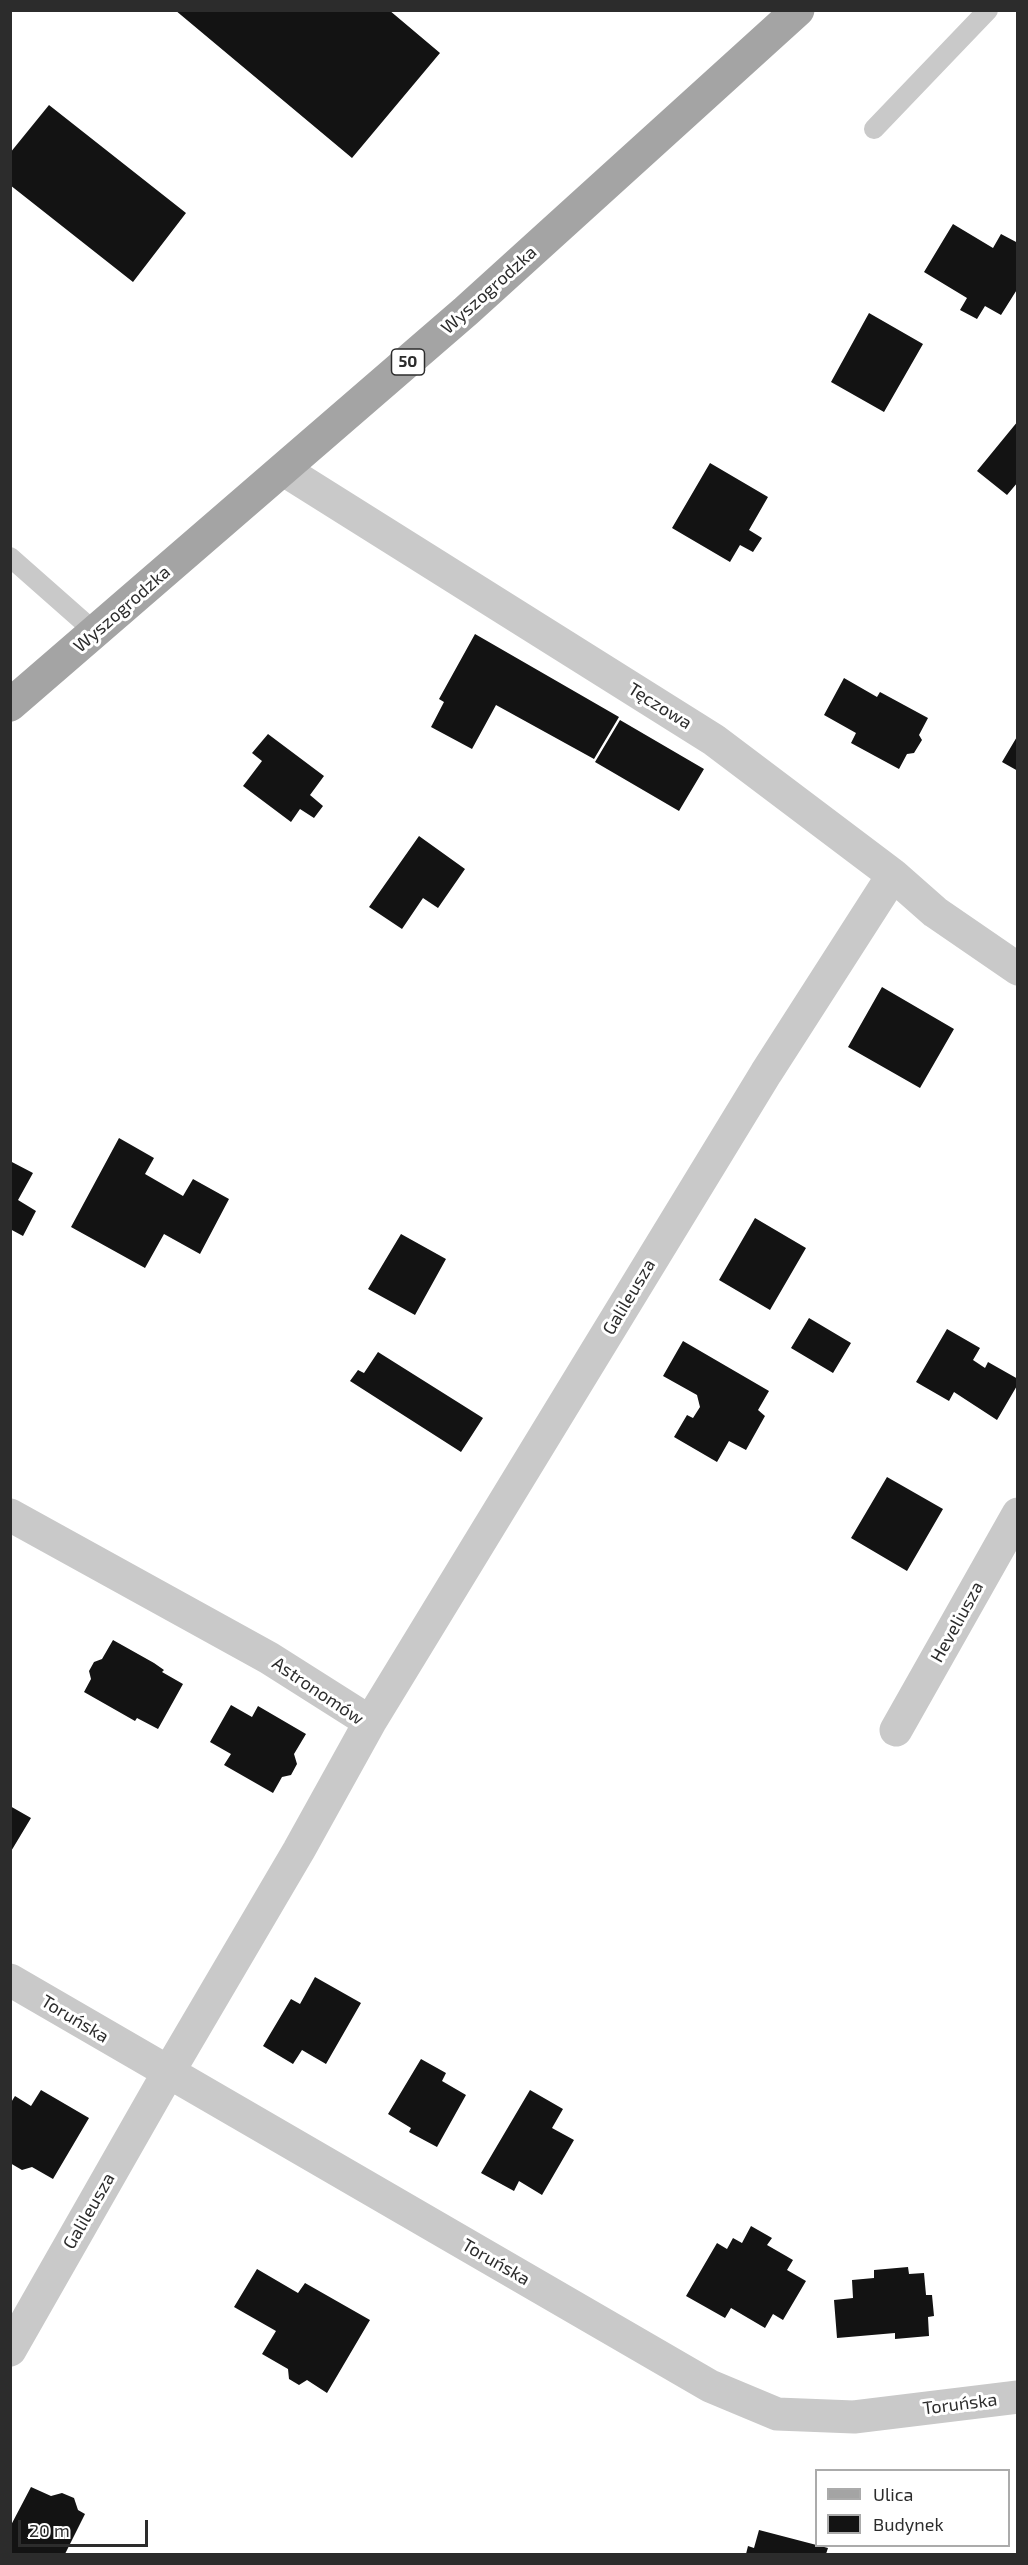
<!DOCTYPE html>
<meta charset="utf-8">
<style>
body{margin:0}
#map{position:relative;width:1028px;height:2565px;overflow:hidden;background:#fff;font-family:"Exo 2",sans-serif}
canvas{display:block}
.frame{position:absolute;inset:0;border:12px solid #2c2c2c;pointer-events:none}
.legend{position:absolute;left:815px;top:2469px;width:195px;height:78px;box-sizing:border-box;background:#fff;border:2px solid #ababab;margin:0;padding:8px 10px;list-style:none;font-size:18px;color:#2c2c2c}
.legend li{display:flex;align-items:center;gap:12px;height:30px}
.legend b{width:30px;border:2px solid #ababab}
.scale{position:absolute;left:18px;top:2520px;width:130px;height:27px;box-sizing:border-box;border:3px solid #2c2c2c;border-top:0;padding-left:8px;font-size:18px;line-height:21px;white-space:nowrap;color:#2c2c2c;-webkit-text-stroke:4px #fff;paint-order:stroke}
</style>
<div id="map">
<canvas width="1028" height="2565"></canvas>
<div class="frame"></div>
<ul class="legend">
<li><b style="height:8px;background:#a4a4a4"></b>Ulica</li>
<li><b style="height:16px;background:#131313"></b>Budynek</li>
</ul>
<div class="scale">20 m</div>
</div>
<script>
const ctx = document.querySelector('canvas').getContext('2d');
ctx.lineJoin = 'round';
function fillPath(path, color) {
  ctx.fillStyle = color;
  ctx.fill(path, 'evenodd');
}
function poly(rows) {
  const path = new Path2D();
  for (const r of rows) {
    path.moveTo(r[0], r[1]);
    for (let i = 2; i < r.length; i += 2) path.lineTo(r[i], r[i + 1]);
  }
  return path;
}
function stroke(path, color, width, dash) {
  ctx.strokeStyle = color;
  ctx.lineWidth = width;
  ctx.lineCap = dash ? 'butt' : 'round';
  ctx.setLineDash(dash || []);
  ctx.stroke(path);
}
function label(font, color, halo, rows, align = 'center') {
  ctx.font = font + ' "Exo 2",sans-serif';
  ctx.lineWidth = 6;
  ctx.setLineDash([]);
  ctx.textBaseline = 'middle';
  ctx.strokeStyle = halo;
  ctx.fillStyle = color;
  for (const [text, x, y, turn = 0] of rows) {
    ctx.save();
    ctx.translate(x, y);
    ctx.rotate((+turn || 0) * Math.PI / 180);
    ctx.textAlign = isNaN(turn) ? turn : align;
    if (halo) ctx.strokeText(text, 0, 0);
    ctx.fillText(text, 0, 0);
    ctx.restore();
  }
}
fillPath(poly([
 [175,10,389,10,440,53,352,158],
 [49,105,186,213,133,282,10,185,10,153],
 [953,224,993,248,1001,234,1018,243,1018,288,1001,315,985,306,977,319,960,310,967,298,924,272],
 [869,313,923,344,884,412,831,382],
 [1018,421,1018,482,1007,495,977,471],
 [710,463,768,497,749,530,762,538,753,552,740,545,730,562,672,528],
 [475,634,619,717,594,759,496,705,472,749,431,727,444,702,439,699],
 [844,678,877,697,880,692,928,718,919,735,922,740,914,753,907,754,899,769,851,743,856,733,824,715],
 [620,720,704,769,679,811,595,762],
 [268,734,324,776,310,795,323,806,314,818,300,809,291,822,243,786,262,761,252,753],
 [1018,735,1018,771,1002,762],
 [419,836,465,869,438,908,423,898,402,929,369,907],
 [882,987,954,1029,920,1088,848,1047],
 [119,1138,154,1158,145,1174,183,1196,193,1179,229,1199,200,1254,164,1234,145,1268,71,1227],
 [10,1161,33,1173,18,1200,36,1211,23,1236,10,1229],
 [755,1218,806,1248,770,1310,719,1280],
 [401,1234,446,1259,415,1315,368,1289],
 [809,1318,851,1343,833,1373,791,1348],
 [947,1329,980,1348,973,1360,985,1368,988,1362,1018,1379,1018,1384,997,1420,954,1392,949,1401,916,1382],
 [683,1341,769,1391,758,1410,765,1416,746,1450,729,1441,717,1462,674,1437,687,1415,693,1418,700,1407,697,1395,663,1376],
 [378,1352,483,1418,461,1452,350,1381,358,1370,364,1373],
 [887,1477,943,1509,907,1571,851,1538],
 [113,1640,154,1663,164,1670,162,1672,183,1684,158,1729,137,1718,135,1721,84,1692,91,1679,89,1671,94,1662,102,1659],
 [231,1705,252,1717,258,1706,306,1734,294,1754,297,1764,291,1775,282,1777,273,1793,224,1765,231,1754,210,1742],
 [10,1806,31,1818,10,1853],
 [315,1977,361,2003,326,2064,302,2050,293,2064,263,2046,291,1999,300,2004],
 [421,2059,446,2073,442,2081,466,2095,437,2147,409,2132,411,2128,388,2114],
 [41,2090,89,2118,53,2179,32,2167,22,2170,10,2163,10,2104,15,2096,31,2106],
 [530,2090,563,2109,552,2128,574,2140,542,2195,519,2181,514,2191,481,2173],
 [751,2226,772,2238,767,2245,793,2260,787,2270,806,2281,783,2320,773,2314,765,2328,731,2308,725,2318,686,2296,717,2243,727,2249,733,2238,742,2243],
 [908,2267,909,2274,924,2273,926,2295,932,2295,934,2316,928,2317,929,2336,895,2339,895,2333,837,2338,834,2300,853,2298,852,2280,874,2278,874,2270],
 [257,2269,298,2293,305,2283,370,2320,327,2393,307,2380,299,2385,289,2379,288,2369,262,2354,276,2331,234,2307],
 [31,2487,51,2496,62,2493,74,2498,78,2510,85,2514,65,2554,10,2554,10,2527],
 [759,2530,828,2548,826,2554,746,2554,748,2546,754,2548]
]), '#131313');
stroke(poly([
 [874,129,988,10],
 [10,557,95,632]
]), '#c9c9c9', 20);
stroke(poly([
 [284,470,714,740,893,875,935,912,1018,969],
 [10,1515,269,1658,370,1722,299,1850,168,2073,10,2350],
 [370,1722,766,1073,893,875],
 [896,1730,1018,1514],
 [10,1980,710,2386,777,2414,854,2417,1018,2397]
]), '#c9c9c9', 33);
stroke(poly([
 [10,705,466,311,798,10]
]), '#a4a4a4', 33);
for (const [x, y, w] of [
 [408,362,33]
]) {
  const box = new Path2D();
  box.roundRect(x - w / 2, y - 13, w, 26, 4.5);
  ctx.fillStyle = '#fff';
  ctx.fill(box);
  stroke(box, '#2c2c2c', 1.5);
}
label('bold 16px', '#2c2c2c', null, [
 ["50",408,362]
]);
label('18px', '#2c2c2c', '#fff', [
 ["Wyszogrodzka",489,290,-42],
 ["Wyszogrodzka",122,609,-41],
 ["Tęczowa",660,706,32],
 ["Galileusza",629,1297,-59],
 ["Heveliusza",957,1622,-61],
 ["Astronomów",318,1691,34],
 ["Toruńska",75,2019,31],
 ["Galileusza",89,2211,-60],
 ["Toruńska",496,2262,30],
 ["Toruńska",960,2404,-7]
]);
</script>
